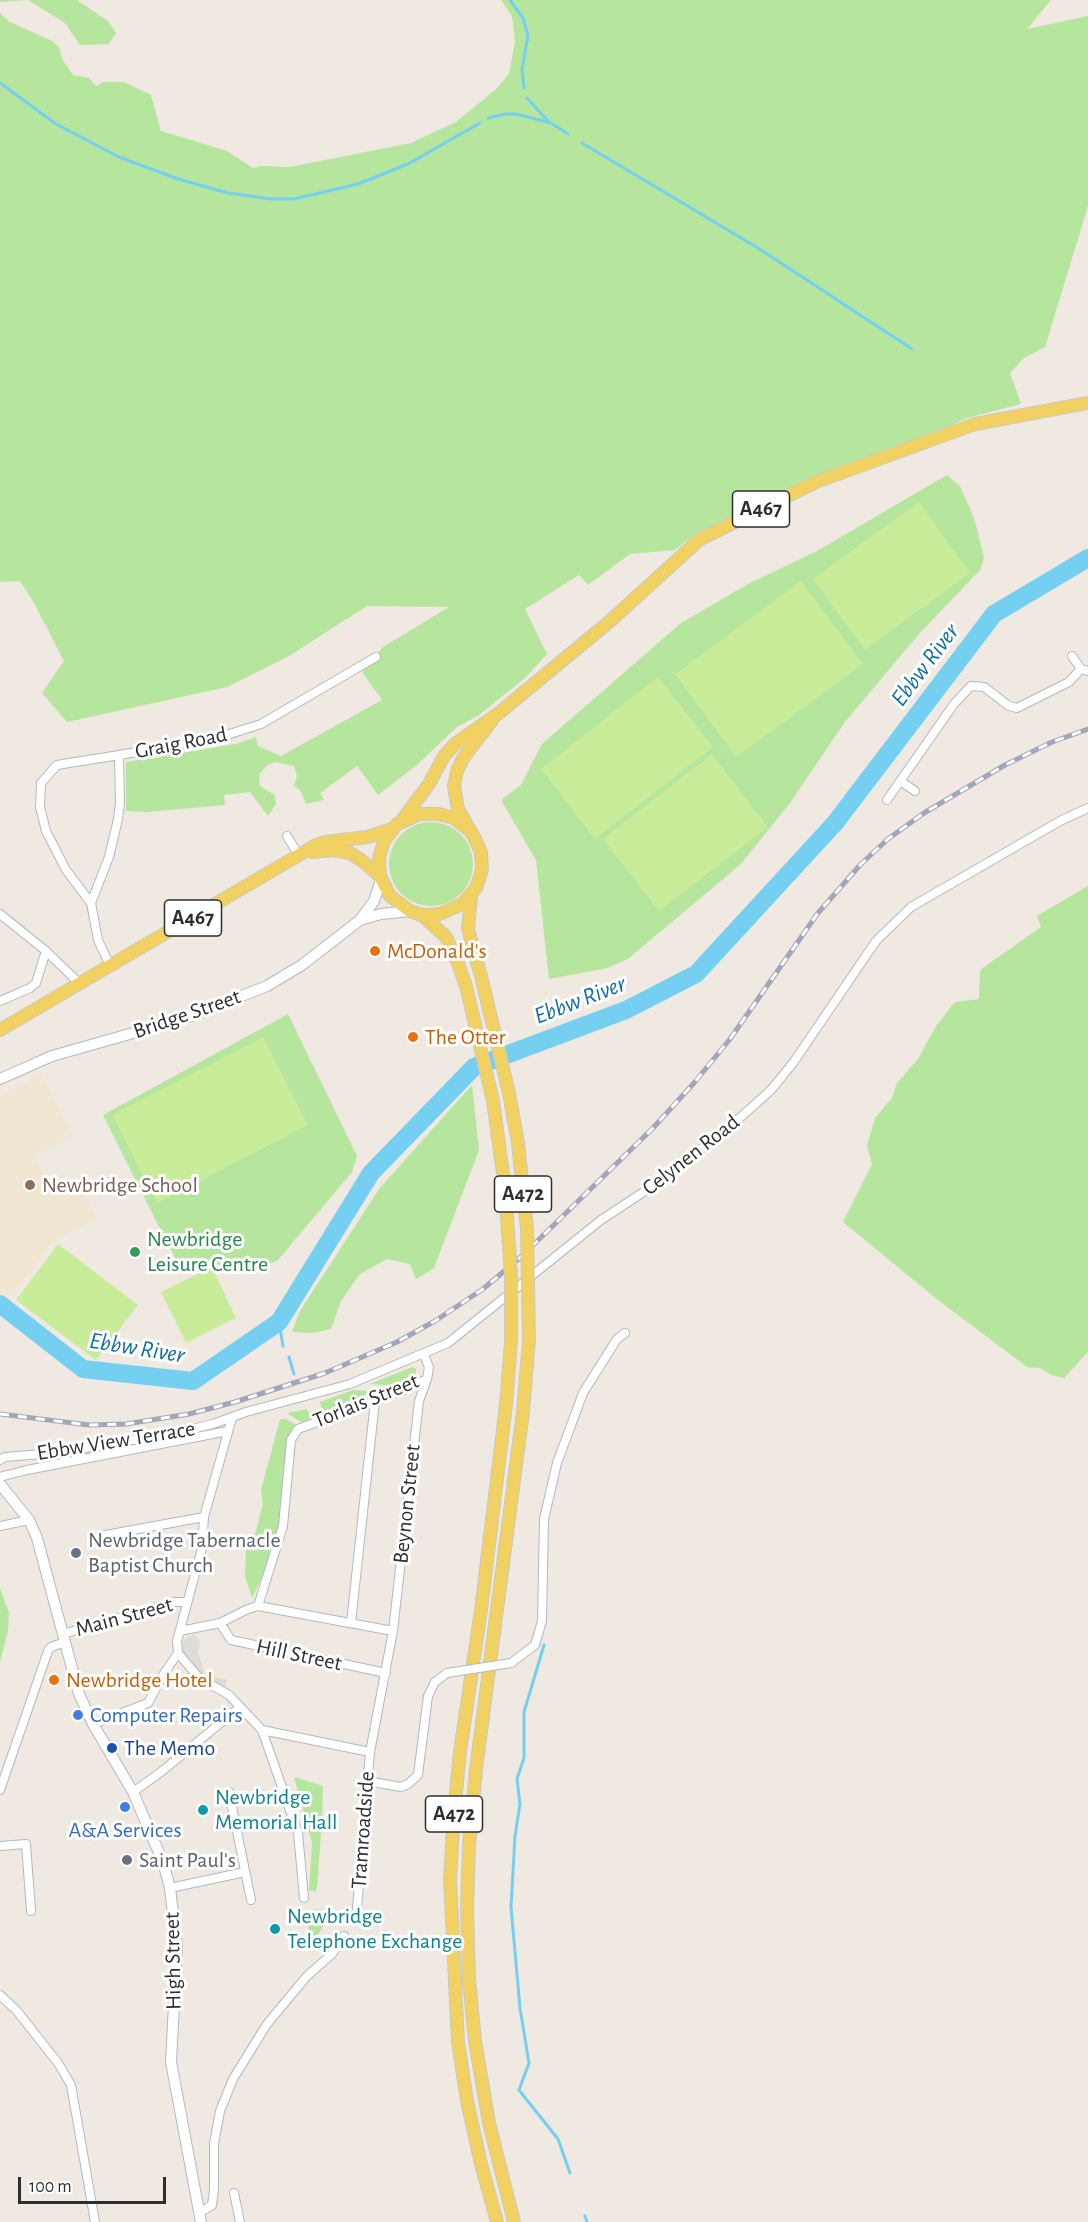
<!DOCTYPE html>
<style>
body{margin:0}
#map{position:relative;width:1088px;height:2222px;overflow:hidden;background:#efe9e1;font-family:"Alegreya Sans",sans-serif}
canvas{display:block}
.scale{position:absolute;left:18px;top:2177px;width:148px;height:27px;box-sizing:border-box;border:3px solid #2e2e2e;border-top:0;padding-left:8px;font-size:18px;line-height:21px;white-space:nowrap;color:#2e2e2e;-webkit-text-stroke:4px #fff;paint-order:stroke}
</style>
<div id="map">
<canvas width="1088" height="2222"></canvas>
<div class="scale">100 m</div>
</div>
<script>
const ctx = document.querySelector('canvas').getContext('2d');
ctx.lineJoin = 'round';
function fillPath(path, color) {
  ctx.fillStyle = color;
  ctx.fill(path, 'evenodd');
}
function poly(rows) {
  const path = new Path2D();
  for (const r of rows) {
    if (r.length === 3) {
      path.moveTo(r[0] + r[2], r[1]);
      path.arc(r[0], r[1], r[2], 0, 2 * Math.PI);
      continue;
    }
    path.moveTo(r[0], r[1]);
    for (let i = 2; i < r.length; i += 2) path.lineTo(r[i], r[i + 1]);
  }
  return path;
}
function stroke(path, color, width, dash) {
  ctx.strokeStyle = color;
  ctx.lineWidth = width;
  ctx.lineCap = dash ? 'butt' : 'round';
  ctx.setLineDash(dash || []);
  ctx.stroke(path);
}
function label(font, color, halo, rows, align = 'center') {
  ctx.font = font + ' "Alegreya Sans",sans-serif';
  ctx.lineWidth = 6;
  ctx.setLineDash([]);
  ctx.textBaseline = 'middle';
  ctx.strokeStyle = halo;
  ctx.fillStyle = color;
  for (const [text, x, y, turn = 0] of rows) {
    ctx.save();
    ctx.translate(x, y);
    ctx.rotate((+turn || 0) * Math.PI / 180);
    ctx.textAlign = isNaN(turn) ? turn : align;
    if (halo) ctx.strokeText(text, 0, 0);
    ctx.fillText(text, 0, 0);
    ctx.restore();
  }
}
fillPath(poly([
 [41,1074,73,1135,34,1155,48,1181,67,1188,79,1182,97,1219,54,1240,8,1300,0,1294,0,1097]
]), '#f0e6d1');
fillPath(poly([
 [0,0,77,0,108,21,116,33,109,44,80,45,65,23,28,0,0,2],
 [501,0,1051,0,1027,29,1088,16,1088,206,1045,347,1024,358,1010,373,1021,404,967,418,893,452,697,533,675,550,630,554,588,585,579,575,525,609,547,654,525,678,479,715,457,727,418,764,378,795,357,766,320,793,324,800,306,804,300,790,294,786,297,776,294,766,275,762,268,765,260,773,259,780,260,786,275,795,276,804,268,816,250,792,224,795,225,805,146,812,126,811,126,762,236,744,256,737,258,746,281,756,382,700,362,672,383,647,449,607,367,606,289,656,227,687,67,722,42,693,64,661,34,603,20,581,0,582,0,13,8,21,52,41,59,47,62,59,73,75,89,78,96,86,103,82,124,82,151,95,161,131,227,151,253,168,261,166,290,167,411,143,456,122,495,90,509,74,515,41,512,16],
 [947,475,960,486,974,518,984,557,981,569,918,635,845,722,790,803,741,864,629,958,608,968,549,979,536,860,501,800,521,785,542,744,681,623,750,583,817,551],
 [431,864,42],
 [1088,886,1088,1352,1064,1378,1051,1375,1040,1368,1027,1367,938,1300,843,1222,872,1164,867,1146,875,1118,892,1098,897,1083,918,1059,936,1026,955,1002,979,999,980,970,1041,927,1037,916],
 [288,1014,357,1156,352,1172,278,1260,263,1267,233,1271,211,1261,183,1274,103,1115],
 [472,1085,479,1150,434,1268,416,1279,410,1264,387,1259,360,1274,341,1301,331,1329,313,1333,292,1332,300,1311,379,1189],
 [412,1367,416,1369,416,1377,401,1386,370,1384],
 [353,1390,389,1392,301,1422,287,1413,307,1409,308,1412,322,1409,320,1402],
 [280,1419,286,1419,296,1425,287,1438,279,1525,263,1575,252,1598,245,1576,246,1550,256,1531,263,1504,261,1490],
 [0,1588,9,1613,8,1631,0,1662],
 [294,1777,323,1786,322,1819,317,1888,315,1892,309,1890,312,1843],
 [320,1909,326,1911,328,1919,313,1942,310,1940,307,1917,311,1910]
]), '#b6e59e');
fillPath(poly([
 [919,502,970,573,865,650,813,579],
 [801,581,863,664,736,757,675,674],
 [658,677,713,747,595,839,541,769],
 [712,754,768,827,659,911,603,839],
 [263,1037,308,1125,157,1203,112,1115],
 [58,1244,138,1305,96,1360,16,1300],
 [212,1267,236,1318,186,1343,161,1292]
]), '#c9ec9a');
fillPath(poly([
 [195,1635,200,1642,198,1653,205,1674,227,1680,225,1687,203,1677,182,1655,182,1642,187,1637]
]), '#dfdcd8');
stroke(poly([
 [510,0,523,18,528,36,522,69,524,88],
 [0,83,56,124,119,157,178,179,228,193,272,199,294,199,358,184,408,164,480,123],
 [527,98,548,121],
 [488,118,505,114,516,114,551,123,568,134],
 [582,143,758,248,912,349],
 [279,1322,283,1346],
 [289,1357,294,1374],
 [544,1645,524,1712,524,1758,517,1779,520,1804,515,1836,511,1907,520,2008,529,2063,519,2090,558,2139,570,2173],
 [585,2216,587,2222]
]), '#75cff0', 3);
stroke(poly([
 [0,1304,83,1369,193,1381,279,1322,371,1173,474,1067,626,1010,696,974,835,823,994,614,1088,558]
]), '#75cff0', 18);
const street = poly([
 [1072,656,1081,669],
 [900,781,915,791],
 [887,800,954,704,971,686,984,687,1009,706,1017,708,1069,682,1081,669,1088,671],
 [287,836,299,856],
 [91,903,109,857,118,819,120,803,119,755,217,738,261,724,376,657],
 [0,914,46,951],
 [110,966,98,940,91,903,66,870,46,831,40,807,41,783,57,765,119,755],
 [0,1001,30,988,36,983,46,951,80,984],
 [0,1460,5,1457,54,1453,175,1433,213,1424,246,1412,350,1384,448,1343,601,1220,645,1191,724,1132,771,1090,793,1063,876,941,911,907,1060,821,1088,808],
 [0,1477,27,1470,228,1431],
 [0,1526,29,1520],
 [100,1536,204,1517],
 [258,1606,393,1631],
 [220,1623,231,1640,386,1673],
 [351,1623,375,1401],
 [180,1631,220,1623,248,1609,258,1606,283,1526,291,1440,298,1429,404,1390,427,1379,429,1367,424,1355],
 [63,1634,175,1602,186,1602],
 [178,1653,199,1678,229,1695,262,1730,298,1833,304,1898],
 [511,1663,535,1645,542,1621,544,1519,557,1463,583,1393,617,1339,625,1333],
 [93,1724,148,1703,163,1675,178,1653,177,1641,202,1548,204,1517,232,1418],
 [262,1730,370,1752],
 [367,1781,401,1787,408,1784,418,1775,428,1696,435,1682,447,1673],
 [0,1790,48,1651,51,1647,65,1642],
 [133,1792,161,1772,240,1707],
 [229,1792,251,1900],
 [0,1846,26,1844,31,1911],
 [170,1888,245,1872],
 [357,1908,370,1752,393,1631,419,1401,427,1379],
 [0,1995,17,2011,58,2063,71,2085,95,2222],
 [234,2193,240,2222],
 [199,2213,212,2205,214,2190,214,2144,220,2111,233,2079,267,2024,307,1976,332,1954,344,1936]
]);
const secondary = poly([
 [360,920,381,914,410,911],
 [0,1079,52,1056,186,1018,267,986,302,965,360,920,374,901,381,880],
 [0,1484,29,1520,37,1538,79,1694,93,1724,133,1792,163,1862,170,1888,177,1947,171,2062,201,2222]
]);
const primary = poly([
 [402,820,429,784,444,756,455,744,499,713,609,622,699,540,816,482,975,424,1088,403],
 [469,830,454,818,439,814,420,814,397,824,384,841,379,858,380,876,390,896,410,911,422,915,440,914,462,904,476,888,482,870,481,852,474,837,458,809,454,786,457,771,463,758,491,722],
 [313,852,333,850,350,853,361,860,380,876],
 [471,896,468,929,482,980],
 [422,915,446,937,457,961,466,986],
 [0,1030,316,845,326,842,367,837,392,829],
 [497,2222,481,2164,467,2101,458,2042,450,1879,454,1812,460,1752,481,1610,506,1405],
 [514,2222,489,2123,475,2041,469,1979,467,1908,469,1845,476,1769,523,1412]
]);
stroke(street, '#b4b7c1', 10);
stroke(secondary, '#b4b7c1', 12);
stroke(primary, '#c9c9c9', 14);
stroke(street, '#fff', 8);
stroke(secondary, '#fff', 10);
stroke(primary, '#f2d163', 12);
const rail = poly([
 [0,1414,89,1425,126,1424,189,1414,235,1402,325,1373,397,1342,435,1321,483,1289,522,1256,653,1128,694,1083,730,1039,818,913,861,864,888,839,924,813,1005,765,1052,742,1088,729]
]);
stroke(rail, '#a3a6b8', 5);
stroke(rail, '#fff', 3, [9]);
const streetBridge = poly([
 [447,1673,511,1663]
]);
const primaryBridge = poly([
 [482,980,509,1093,518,1143,527,1228,529,1340,523,1412],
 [466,986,493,1101,505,1188,511,1276,511,1341,506,1405]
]);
stroke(streetBridge, '#b4b7c1', 10, []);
stroke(primaryBridge, '#c9c9c9', 14, []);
stroke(streetBridge, '#fff', 8);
stroke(primaryBridge, '#f2d163', 12);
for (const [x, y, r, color] of [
 [375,951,6,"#e8710a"],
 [413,1037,6,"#e8710a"],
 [30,1185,6,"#8d6e63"],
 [135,1252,6,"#2e9e5b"],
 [76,1553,6,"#6b7280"],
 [54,1680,6,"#e8710a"],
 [78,1715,6,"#3f7fe0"],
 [112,1748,6,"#1a4fb4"],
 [125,1807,6,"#3f7fe0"],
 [203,1810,6,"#0f9aa8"],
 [127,1860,6,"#6b7280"],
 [275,1929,6,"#0f9aa8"]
]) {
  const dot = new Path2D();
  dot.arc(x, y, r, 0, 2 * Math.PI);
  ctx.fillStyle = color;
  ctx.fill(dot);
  stroke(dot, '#fff', 2);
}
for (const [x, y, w] of [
 [761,509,57],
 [193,918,57],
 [523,1194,57],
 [454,1814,57]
]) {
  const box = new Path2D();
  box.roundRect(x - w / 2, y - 18, w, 36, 4.5);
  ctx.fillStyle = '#fff';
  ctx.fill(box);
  stroke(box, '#2e2e2e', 1.5);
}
label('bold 21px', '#2e2e2e', null, [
 ["A467",761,509],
 ["A467",193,918],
 ["A472",523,1194],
 ["A472",454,1814]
]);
label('22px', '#2e2e2e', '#fff', [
 ["Graig Road",181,743,-11],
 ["Bridge Street",187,1014,-19],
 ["Celynen Road",691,1155,-38],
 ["Torlais Street",366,1401,-22],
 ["Ebbw View Terrace",116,1441,-9],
 ["Beynon Street",407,1504,-84],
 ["Main Street",124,1617,-15],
 ["Hill Street",299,1655,12],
 ["Tramroadside",363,1830,-86],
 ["High Street",173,1961,-91]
]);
label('22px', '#c56008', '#fff', [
 ["McDonald's",387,951],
 ["The Otter",425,1037],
 ["Newbridge Hotel",66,1680]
], 'left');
label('22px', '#785e54', '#fff', [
 ["Newbridge School",42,1185]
], 'left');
label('22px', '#27864d', '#fff', [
 ["Newbridge",147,1239],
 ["Leisure Centre",147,1264]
], 'left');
label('22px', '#5b616d', '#fff', [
 ["Newbridge Tabernacle",88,1540],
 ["Baptist Church",88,1565],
 ["Saint Paul's",139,1860]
], 'left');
label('22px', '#366cbe', '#fff', [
 ["Computer Repairs",90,1715],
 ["A&A Services",125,1830,"center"]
], 'left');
label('22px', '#164399', '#fff', [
 ["The Memo",124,1748]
], 'left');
label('22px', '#0d838f', '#fff', [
 ["Newbridge",215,1797],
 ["Memorial Hall",215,1822],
 ["Newbridge",287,1916],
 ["Telephone Exchange",287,1941]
], 'left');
label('italic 24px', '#0d6fa3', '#fff', [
 ["Ebbw River",925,665,-53],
 ["Ebbw River",580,1000,-21],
 ["Ebbw River",137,1348,9]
]);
</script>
